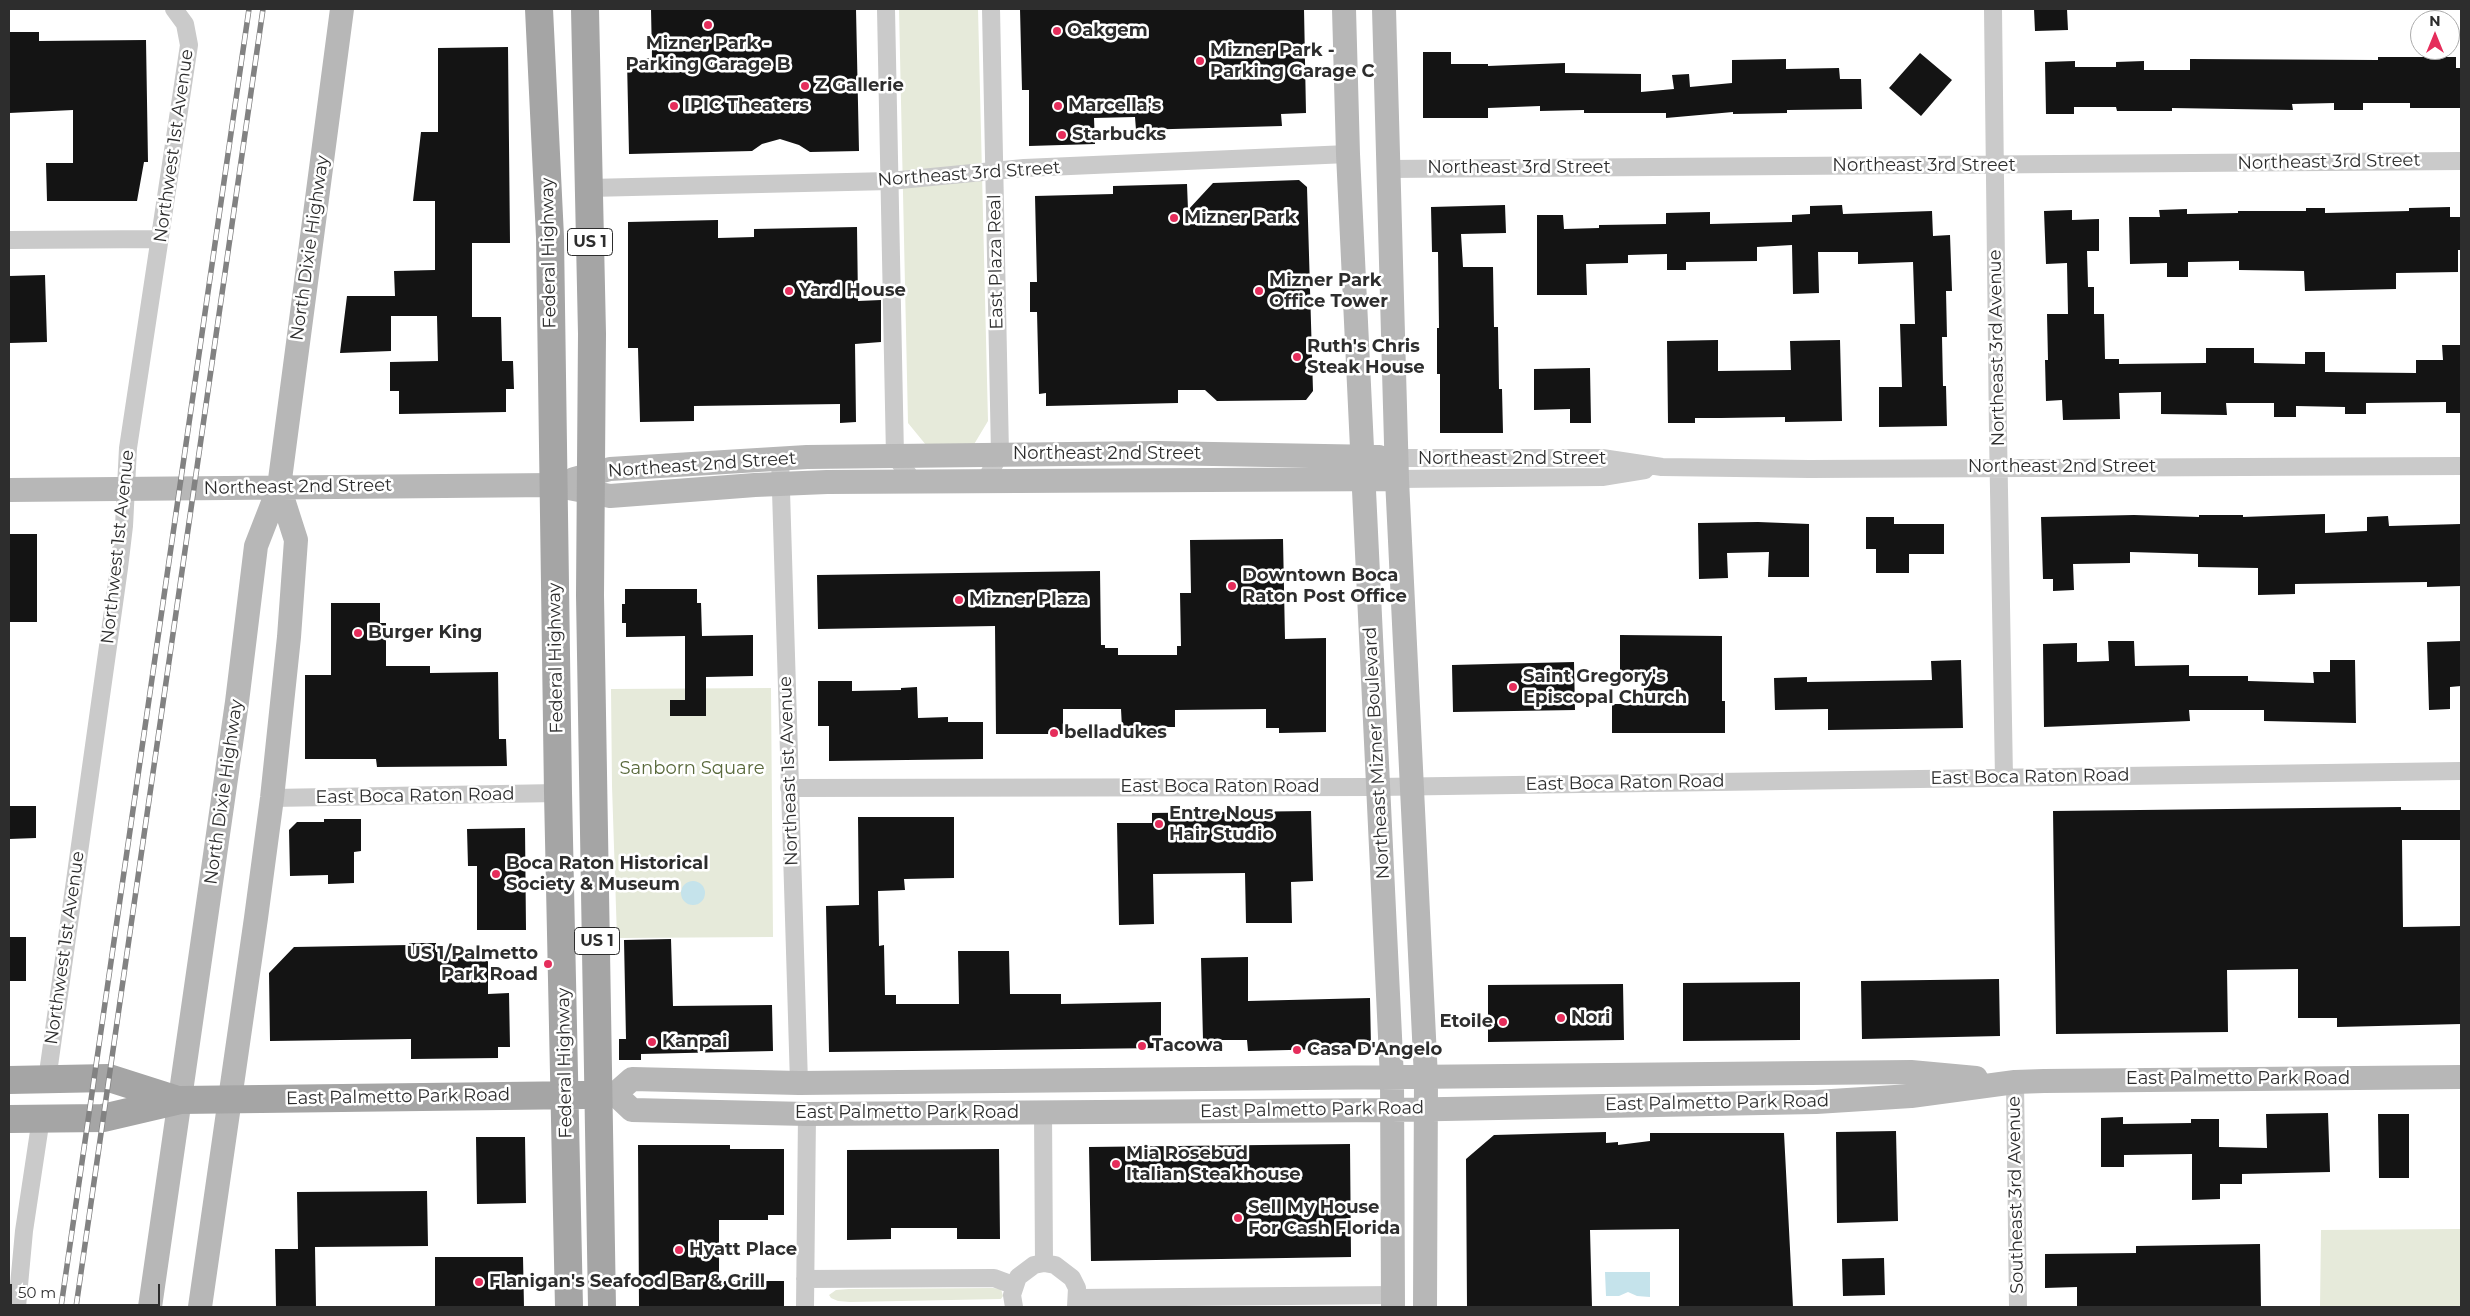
<!DOCTYPE html>
<style>
body{margin:0}
#map{position:relative;width:2470px;height:1316px;overflow:hidden;background:#fff;font-family:Montserrat,sans-serif}
canvas{display:block}
.frame{position:absolute;inset:0;border:10px solid #2d2d2d;pointer-events:none}
.north{position:absolute;left:2410px;top:10px;width:50px;height:50px;box-sizing:border-box;background:#fff;border:1px solid #ababab;border-radius:50%;rotate:0deg;font-size:14px;font-weight:700;line-height:20px;text-align:center;color:#2d2d2d}
.north::after{content:'';display:block;margin:auto;width:18px;height:22px;background:#e52d5b;clip-path:polygon(50% 0,100% 100%,50% 72%,0 100%)}
.scale{position:absolute;left:10px;top:1284px;width:150px;height:22px;box-sizing:border-box;border:2px solid #2d2d2d;border-top:0;padding-left:6px;font-size:15px;line-height:18px;white-space:nowrap;color:#2d2d2d;-webkit-text-stroke:4px #fff;paint-order:stroke}
</style>
<div id="map">
<canvas width="2470" height="1316"></canvas>
<div class="frame"></div>
<div class="north">N</div>
<div class="scale">50 m</div>
</div>
<script>
const ctx = document.querySelector('canvas').getContext('2d');
ctx.lineJoin = 'round';
function fillPath(path, color) {
  ctx.fillStyle = color;
  ctx.fill(path, 'evenodd');
}
function poly(rows) {
  const path = new Path2D();
  for (const r of rows) {
    if (r.length === 3) {
      path.moveTo(r[0] + r[2], r[1]);
      path.arc(r[0], r[1], r[2], 0, 2 * Math.PI);
      continue;
    }
    path.moveTo(r[0], r[1]);
    for (let i = 2; i < r.length; i += 2) path.lineTo(r[i], r[i + 1]);
  }
  return path;
}
function stroke(path, color, width, dash) {
  ctx.strokeStyle = color;
  ctx.lineWidth = width;
  ctx.lineCap = dash ? 'butt' : 'round';
  ctx.setLineDash(dash || []);
  ctx.stroke(path);
}
function label(font, color, halo, rows, align = 'center') {
  ctx.font = font + ' Montserrat,sans-serif';
  ctx.lineWidth = 5;
  ctx.setLineDash([]);
  ctx.textBaseline = 'middle';
  ctx.strokeStyle = halo;
  ctx.fillStyle = color;
  for (const [text, x, y, turn = 0] of rows) {
    ctx.save();
    ctx.translate(x, y);
    ctx.rotate((+turn || 0) * Math.PI / 180);
    ctx.textAlign = isNaN(turn) ? turn : align;
    if (halo) ctx.strokeText(text, 0, 0);
    ctx.fillText(text, 0, 0);
    ctx.restore();
  }
}
fillPath(poly([
 [899,9,978,9,988,421,973,446,926,445,908,423],
 [771,688,773,937,617,938,612,786,611,689],
 [2461,1229,2461,1307,2320,1307,2321,1230],
 [993,1288,1001,1289,1003,1296,1001,1299,850,1302,838,1301,831,1298,829,1295,836,1290,849,1289]
]), '#e6eada');
fillPath(poly([
 [693,893,12],
 [1605,1272,1650,1272,1650,1297,1637,1296,1628,1292,1619,1296,1606,1296]
]), '#c5e3eb');
fillPath(poly([
 [651,9,856,9,859,151,810,152,799,145,780,139,762,144,752,151,629,154,627,60,652,58],
 [1020,9,1304,9,1306,113,1281,114,1282,126,1136,130,1135,117,1094,118,1095,144,1029,146,1029,90,1022,90],
 [2034,9,2067,9,2068,30,2035,31],
 [9,32,39,32,39,41,146,40,148,162,144,162,137,201,47,201,46,163,73,163,73,110,9,113],
 [508,47,510,243,472,243,472,317,501,317,502,361,513,361,514,389,506,389,506,412,399,414,399,391,390,391,390,362,438,361,437,316,391,316,391,351,340,353,347,296,395,296,394,271,435,270,435,201,413,201,421,132,438,132,438,48],
 [1423,52,1451,52,1451,64,1488,64,1488,66,1565,63,1565,73,1641,74,1641,92,1674,89,1672,75,1689,74,1690,87,1732,83,1732,60,1786,59,1786,69,1839,68,1840,79,1861,79,1862,109,1787,110,1787,113,1733,114,1733,112,1666,118,1666,113,1584,113,1584,110,1540,111,1540,106,1488,108,1488,118,1423,118],
 [1920,53,1952,80,1921,116,1889,88],
 [2378,57,2456,57,2456,68,2461,68,2461,108,2410,108,2410,103,2363,103,2363,110,2334,110,2334,103,2292,104,2293,110,2172,108,2172,111,2117,111,2116,107,2074,107,2074,114,2046,114,2045,62,2075,61,2075,67,2116,67,2116,62,2144,61,2144,70,2190,70,2190,59,2378,60],
 [1299,180,1307,187,1313,391,1306,400,1217,401,1205,390,1178,390,1178,403,1046,406,1046,393,1039,394,1037,312,1030,312,1030,282,1037,282,1035,196,1113,194,1113,186,1187,184,1188,210,1213,183],
 [1505,205,1506,233,1461,234,1463,267,1493,267,1494,327,1498,327,1499,389,1502,389,1503,433,1440,433,1440,374,1437,374,1437,328,1439,328,1438,252,1432,252,1431,207],
 [1842,205,1843,214,1932,211,1933,236,1950,235,1952,291,1946,291,1947,337,1942,337,1943,386,1946,386,1947,426,1879,427,1879,387,1902,387,1900,324,1915,324,1913,262,1858,264,1858,252,1818,252,1819,293,1793,294,1792,245,1757,247,1757,261,1686,262,1686,270,1667,270,1667,254,1628,255,1628,263,1586,264,1587,295,1537,295,1537,215,1563,215,1564,229,1599,228,1599,225,1666,224,1666,213,1710,212,1710,224,1792,222,1792,215,1810,214,1810,206],
 [2450,207,2450,217,2461,217,2461,250,2458,250,2458,272,2396,273,2396,289,2305,291,2304,271,2239,270,2239,261,2188,262,2188,277,2167,277,2167,263,2130,264,2129,217,2160,217,2159,210,2187,209,2187,214,2238,213,2238,211,2306,211,2306,208,2325,208,2325,213,2409,211,2409,208],
 [2072,210,2072,220,2099,219,2099,251,2087,251,2088,287,2094,287,2094,314,2104,314,2105,359,2119,359,2119,364,2206,363,2206,348,2254,348,2254,363,2305,364,2305,352,2325,352,2325,372,2416,373,2416,360,2443,360,2442,345,2461,345,2461,413,2446,413,2446,402,2366,403,2366,414,2345,414,2345,407,2296,406,2296,417,2274,417,2274,403,2226,403,2227,415,2161,414,2161,392,2119,393,2120,419,2063,420,2062,400,2046,401,2045,360,2048,360,2047,314,2068,314,2067,263,2046,264,2044,211],
 [718,220,718,238,754,237,754,229,857,227,858,301,881,300,881,342,855,344,856,422,840,423,840,404,694,406,694,421,640,422,638,348,628,348,628,222],
 [45,275,47,342,9,343,9,276],
 [1718,340,1718,371,1791,370,1790,341,1840,340,1842,421,1785,422,1785,417,1721,418,1695,418,1695,423,1668,423,1667,341],
 [1590,368,1591,423,1570,423,1570,409,1534,410,1534,369],
 [2325,514,2325,533,2367,531,2367,517,2388,516,2389,526,2461,524,2461,586,2427,587,2427,582,2295,584,2295,594,2258,595,2258,568,2198,567,2198,554,2130,552,2130,563,2073,564,2074,590,2053,591,2053,579,2043,579,2041,517,2134,515,2199,517,2199,515,2243,515,2243,517],
 [1866,517,1894,517,1894,524,1944,524,1944,554,1909,554,1909,573,1876,573,1876,549,1866,549],
 [1758,522,1809,524,1809,577,1768,577,1769,552,1727,553,1728,578,1699,579,1698,523],
 [9,534,37,534,37,622,9,622],
 [1283,539,1285,639,1326,638,1326,732,1279,733,1279,728,1266,728,1266,709,1175,710,1175,727,1162,727,1162,732,1134,732,1134,728,1122,728,1121,709,1063,709,1063,734,996,734,995,626,818,629,817,575,1100,571,1101,645,1105,645,1105,648,1118,648,1118,655,1177,655,1177,646,1181,646,1180,593,1191,593,1190,540],
 [625,589,697,589,697,603,701,603,702,636,753,635,753,676,706,677,706,716,670,716,670,700,685,700,685,636,626,637,626,623,622,623,622,604,625,604],
 [331,603,380,603,380,623,386,623,386,666,430,666,430,673,498,672,499,739,506,739,507,766,377,767,376,759,305,759,305,675,331,675],
 [1620,635,1722,636,1722,701,1725,701,1725,733,1612,733,1612,704,1644,704,1644,672,1620,672],
 [2108,641,2134,641,2135,666,2189,665,2189,676,2248,676,2248,681,2314,683,2313,672,2330,672,2330,660,2355,660,2356,723,2264,721,2264,710,2189,710,2190,721,2044,727,2043,644,2077,643,2077,662,2109,661],
 [2461,641,2461,686,2450,687,2450,709,2429,710,2427,642],
 [1961,660,1963,728,1828,730,1828,709,1775,710,1774,678,1807,677,1807,682,1932,680,1931,661],
 [1574,662,1575,710,1453,712,1452,665],
 [818,681,852,681,852,691,901,690,901,688,917,687,918,718,948,717,948,722,983,722,983,759,829,761,829,726,818,726],
 [9,806,36,806,36,838,9,839],
 [2401,807,2401,810,2461,810,2461,840,2402,840,2403,927,2461,926,2461,1024,2337,1027,2337,1018,2298,1018,2298,969,2227,970,2228,1032,2056,1034,2053,811],
 [1311,811,1313,881,1291,882,1292,923,1246,923,1245,873,1153,874,1154,924,1119,925,1117,823,1152,823,1152,813],
 [858,817,954,817,954,878,904,879,905,890,878,891,879,946,884,945,885,995,896,995,896,1004,959,1004,958,951,1009,951,1010,994,1061,994,1061,1004,1161,1002,1161,1048,829,1052,826,906,859,905],
 [324,819,361,819,361,851,354,852,354,883,328,884,328,875,290,876,289,830,297,822,324,822],
 [525,828,526,930,477,930,477,866,468,866,467,829],
 [9,937,26,937,26,981,9,981],
 [671,939,673,1006,772,1005,773,1051,641,1054,641,1060,619,1060,619,1039,626,1039,624,940],
 [409,943,436,943,436,952,488,951,488,994,509,993,510,1047,498,1047,498,1058,411,1059,411,1039,270,1041,269,973,294,947,409,945],
 [1248,957,1248,1001,1370,998,1371,1048,1248,1051,1247,1040,1203,1040,1201,958],
 [1999,979,2000,1036,1862,1039,1861,981],
 [1800,982,1800,1040,1683,1041,1683,983],
 [1623,984,1624,1040,1488,1042,1488,985],
 [2328,1113,2330,1172,2242,1174,2242,1184,2220,1184,2220,1199,2192,1200,2192,1154,2124,1155,2124,1167,2101,1167,2101,1118,2123,1117,2123,1124,2191,1123,2191,1119,2219,1119,2219,1147,2267,1148,2266,1114],
 [2378,1114,2409,1114,2409,1178,2379,1178],
 [1896,1131,1898,1221,1837,1223,1836,1132],
 [1606,1132,1606,1143,1618,1142,1618,1145,1650,1141,1650,1133,1784,1133,1793,1307,1679,1307,1679,1229,1590,1230,1592,1307,1467,1307,1466,1159,1494,1135],
 [476,1137,525,1137,526,1203,477,1204],
 [1350,1144,1351,1257,1091,1261,1089,1147],
 [638,1145,730,1145,730,1149,784,1149,784,1215,768,1215,768,1220,719,1220,719,1281,784,1281,784,1307,639,1307],
 [999,1149,1000,1239,957,1239,957,1228,891,1228,891,1239,847,1240,847,1150],
 [427,1191,428,1246,315,1247,316,1307,276,1307,275,1249,298,1249,297,1192],
 [2260,1244,2261,1307,2077,1307,2077,1287,2045,1288,2045,1254,2136,1253,2136,1246],
 [435,1257,523,1257,524,1307,435,1307],
 [1884,1258,1885,1295,1843,1296,1842,1259]
]), '#141414');
stroke(poly([
 [886,9,895,456,913,481],
 [1993,9,1998,433,2004,778],
 [1387,169,2461,161],
 [589,188,890,181,1024,168,1348,154],
 [9,240,160,239],
 [780,458,799,1083],
 [1396,458,1602,458,1662,467,1809,469,2461,466],
 [1397,479,1602,477,1645,470],
 [985,481,1000,454,991,9],
 [789,788,1378,787,2461,771],
 [272,798,558,793],
 [47,1080,119,568,124,526,128,448,189,45,185,24,174,9],
 [2015,1082,2018,1307],
 [1043,1112,1044,1263],
 [805,1279,994,1278,1013,1285],
 [1078,1298,1393,1295],
 [17,1307,24,1231,41,1118],
 [805,1307,807,1114],
 [1014,1307,1012,1295,1018,1277,1034,1265,1044,1263,1055,1265,1072,1278,1077,1288,1076,1307]
]), '#cacaca', 18);
stroke(poly([
 [1344,9,1348,154,1392,1078,1393,1307],
 [1384,9,1397,479,1426,1078,1425,1307],
 [574,479,610,469,807,457,1158,453,1379,457],
 [9,490,553,485,610,496,755,485,827,482,1397,479],
 [601,1094,615,1094,632,1079,799,1083,1911,1072,1976,1078],
 [615,1094,632,1110,807,1114,1392,1110,1816,1102,1911,1096,2015,1082,2044,1081,2461,1077],
 [150,1307,237,702,256,546,279,487,342,9],
 [200,1307,256,918,272,798,289,637,296,540,279,487]
]), '#b7b7b7', 24);
stroke(poly([
 [539,9,550,237,558,793,569,1307],
 [585,9,592,334,590,595,602,1307],
 [9,1080,109,1078,178,1100],
 [9,1119,103,1118,180,1100,584,1095]
]), '#a5a5a5', 28);
const rail = poly([
 [61,1307,249,9],
 [76,1307,263,9]
]);
stroke(rail, '#828282', 5.5);
stroke(rail, '#fff', 4, [11]);
for (const [x, y, r, color] of [
 [708,25,5,"#e52d5b"],
 [1057,31,5,"#e52d5b"],
 [1200,61,5,"#e52d5b"],
 [805,86,5,"#e52d5b"],
 [674,106,5,"#e52d5b"],
 [1058,106,5,"#e52d5b"],
 [1062,135,5,"#e52d5b"],
 [1174,218,5,"#e52d5b"],
 [789,291,5,"#e52d5b"],
 [1259,291,5,"#e52d5b"],
 [1297,357,5,"#e52d5b"],
 [1232,586,5,"#e52d5b"],
 [959,600,5,"#e52d5b"],
 [358,633,5,"#e52d5b"],
 [1513,687,5,"#e52d5b"],
 [1054,733,5,"#e52d5b"],
 [1159,824,5,"#e52d5b"],
 [496,874,5,"#e52d5b"],
 [548,964,5,"#e52d5b"],
 [1561,1018,5,"#e52d5b"],
 [1503,1022,5,"#e52d5b"],
 [652,1042,5,"#e52d5b"],
 [1142,1046,5,"#e52d5b"],
 [1297,1050,5,"#e52d5b"],
 [1116,1164,5,"#e52d5b"],
 [1238,1218,5,"#e52d5b"],
 [679,1250,5,"#e52d5b"],
 [479,1282,5,"#e52d5b"]
]) {
  const dot = new Path2D();
  dot.arc(x, y, r, 0, 2 * Math.PI);
  ctx.fillStyle = color;
  ctx.fill(dot);
  stroke(dot, '#fff', 2);
}
for (const [x, y, w] of [
 [590,242,45],
 [597,941,45]
]) {
  const box = new Path2D();
  box.roundRect(x - w / 2, y - 13.5, w, 27, 4);
  ctx.fillStyle = '#fff';
  ctx.fill(box);
  stroke(box, '#2d2d2d', 1);
}
label('bold 16px', '#2d2d2d', null, [
 ["US 1",590,242],
 ["US 1",597,941]
]);
label('bold 18px', '#2d2d2d', '#fff', [
 ["Oakgem",1067,31],
 ["Mizner Park -",708,44,"center"],
 ["Parking Garage B",708,65,"center"],
 ["Mizner Park -",1210,51],
 ["Parking Garage C",1210,72],
 ["Z Gallerie",815,86],
 ["IPIC Theaters",684,106],
 ["Marcella's",1068,106],
 ["Starbucks",1072,135],
 ["Mizner Park",1184,218],
 ["Mizner Park",1269,281],
 ["Office Tower",1269,302],
 ["Yard House",799,291],
 ["Ruth's Chris",1307,347],
 ["Steak House",1307,368],
 ["Downtown Boca",1242,576],
 ["Raton Post Office",1242,597],
 ["Mizner Plaza",969,600],
 ["Burger King",368,633],
 ["Saint Gregory's",1523,677],
 ["Episcopal Church",1523,698],
 ["belladukes",1064,733],
 ["Entre Nous",1169,814],
 ["Hair Studio",1169,835],
 ["Boca Raton Historical",506,864],
 ["Society & Museum",506,885],
 ["US 1/Palmetto",538,954,"right"],
 ["Park Road",538,975,"right"],
 ["Nori",1571,1018],
 ["Etoile",1493,1022,"right"],
 ["Kanpai",662,1042],
 ["Tacowa",1152,1046],
 ["Casa D'Angelo",1307,1050],
 ["Mia Rosebud",1126,1154],
 ["Italian Steakhouse",1126,1175],
 ["Sell My House",1248,1208],
 ["For Cash Florida",1248,1229],
 ["Hyatt Place",689,1250],
 ["Flanigan's Seafood Bar & Grill",489,1282]
], 'left');
label('18px', '#2d2d2d', '#fff', [
 ["Northwest 1st Avenue",174,146,-82],
 ["Northeast 3rd Street",2329,162,-1],
 ["Northeast 3rd Street",1924,166],
 ["Northeast 3rd Street",1519,168],
 ["Northeast 3rd Street",969,174,-4],
 ["North Dixie Highway",310,248,-82],
 ["Federal Highway",549,253,-91],
 ["East Plaza Real",996,262,-91],
 ["Northeast 3rd Avenue",1997,348,-91],
 ["Northeast 2nd Street",1107,454],
 ["Northeast 2nd Street",1512,459],
 ["Northeast 2nd Street",702,465,-4],
 ["Northeast 2nd Street",2062,467],
 ["Northeast 2nd Street",298,487,-1],
 ["Northwest 1st Avenue",118,547,-84],
 ["Federal Highway",556,658,-91],
 ["Northeast Mizner Boulevard",1377,753,-93],
 ["Northeast 1st Avenue",789,771,-92],
 ["East Boca Raton Road",2030,777,-1],
 ["East Boca Raton Road",1625,783,-1],
 ["East Boca Raton Road",1220,787],
 ["North Dixie Highway",224,792,-82],
 ["East Boca Raton Road",415,796,-1],
 ["Northwest 1st Avenue",65,948,-82],
 ["Federal Highway",565,1063,-91],
 ["East Palmetto Park Road",2238,1079],
 ["East Palmetto Park Road",398,1097,-1],
 ["East Palmetto Park Road",1717,1103,-1],
 ["East Palmetto Park Road",1312,1110,-1],
 ["East Palmetto Park Road",907,1113],
 ["Southeast 3rd Avenue",2016,1195,-91]
]);
label('18px', '#58683a', '#fff', [
 ["Sanborn Square",692,769]
]);
</script>
